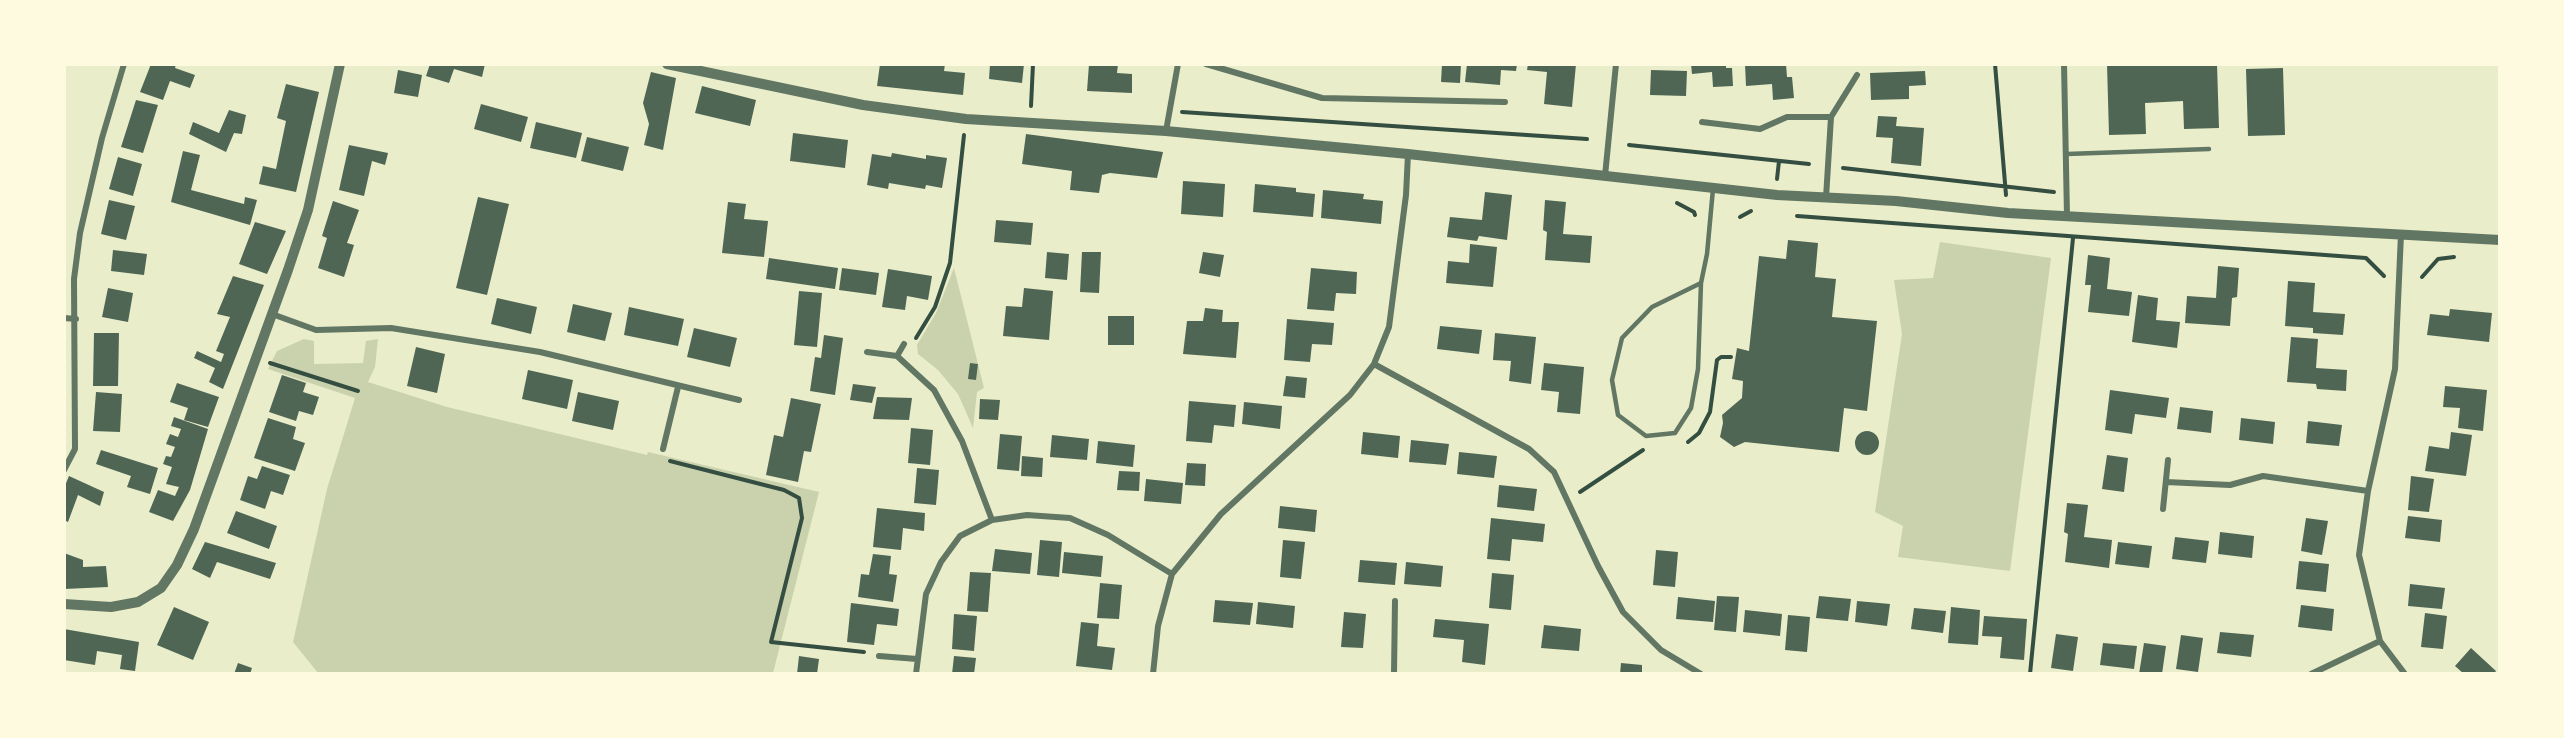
<!DOCTYPE html>
<style>
body{margin:0}
#map{position:relative;width:2564px;height:738px;overflow:hidden;background:#e9edc9;font-family:Cabin,sans-serif}
canvas{display:block}
.frame{position:absolute;inset:0;border:66px solid #fefae0;pointer-events:none}
</style>
<div id="map">
<canvas width="2564" height="738"></canvas>
<div class="frame"></div>
</div>
<script>
const ctx = document.querySelector('canvas').getContext('2d');
ctx.lineJoin = 'round';
function fillPath(path, color) {
  ctx.fillStyle = color;
  ctx.fill(path, 'evenodd');
}
function poly(rows) {
  const path = new Path2D();
  for (const r of rows) {
    if (r.length === 3) {
      path.moveTo(r[0] + r[2], r[1]);
      path.arc(r[0], r[1], r[2], 0, 2 * Math.PI);
      continue;
    }
    path.moveTo(r[0], r[1]);
    for (let i = 2; i < r.length; i += 2) path.lineTo(r[i], r[i + 1]);
  }
  return path;
}
function stroke(path, color, width, dash) {
  ctx.strokeStyle = color;
  ctx.lineWidth = width;
  ctx.lineCap = dash ? 'butt' : 'round';
  ctx.setLineDash(dash || []);
  ctx.stroke(path);
}
fillPath(poly([
 [1940,242,2051,258,2010,571,1898,557,1903,526,1875,512,1902,334,1894,280,1933,278],
 [954,268,984,388,977,392,973,428,958,394,938,370,918,354,917,345,936,313],
 [304,339,314,341,314,364,363,363,366,341,378,339,375,367,368,382,447,407,647,455,648,452,819,492,773,673,318,673,293,642,327,489,355,398,268,369,277,351]
]), '#cad2ad');
fillPath(poly([
 [151,64,176,64,175,68,195,75,190,88,170,81,163,100,140,92],
 [430,64,485,64,482,77,454,69,449,83,426,76],
 [880,64,945,64,944,71,965,73,963,95,877,86],
 [990,64,1024,64,1022,83,989,79],
 [1089,64,1118,64,1117,73,1132,74,1132,93,1087,91],
 [1442,64,1461,64,1460,83,1441,82],
 [1467,64,1517,64,1516,71,1501,70,1500,85,1465,82],
 [1528,64,1576,64,1572,107,1544,104,1547,72,1527,70],
 [1691,64,1726,64,1726,68,1732,68,1733,86,1713,87,1712,72,1692,74],
 [1745,64,1786,64,1787,77,1792,77,1794,98,1773,100,1772,84,1746,86],
 [2107,64,2217,64,2219,128,2184,129,2183,101,2145,103,2146,134,2109,135],
 [2283,68,2285,135,2248,136,2246,69],
 [398,70,422,75,418,97,394,93],
 [1651,70,1687,71,1686,96,1650,95],
 [1925,71,1926,85,1909,86,1909,99,1871,100,1870,73],
 [651,72,676,78,663,150,644,145,649,124,643,103],
 [286,84,319,92,296,192,259,184,263,166,276,169,286,121,277,118],
 [702,86,756,100,750,126,695,113],
 [136,100,158,105,143,153,121,147],
 [481,104,528,117,521,142,474,129],
 [229,110,246,115,242,134,234,133,226,152,189,134,193,122,219,133],
 [1878,116,1897,117,1896,126,1924,128,1921,166,1891,163,1893,138,1876,137],
 [536,122,582,133,576,158,530,148],
 [793,133,848,140,845,168,790,161],
 [1026,134,1163,152,1157,178,1110,173,1102,175,1099,193,1070,190,1072,171,1022,164],
 [587,137,629,147,623,171,581,161],
 [349,145,388,153,385,165,372,161,364,196,339,190],
 [183,151,200,155,191,190,244,204,245,197,257,200,250,225,171,202],
 [892,153,926,159,926,155,947,158,942,188,926,185,925,189,889,183,888,189,867,185,872,154,891,157],
 [118,157,142,164,133,196,109,189],
 [1183,181,1225,184,1223,217,1181,214],
 [1255,184,1296,188,1296,192,1315,194,1313,217,1253,212],
 [1323,190,1364,194,1363,199,1383,201,1381,224,1321,218],
 [1485,192,1512,195,1507,240,1479,236,1477,241,1447,237,1450,217,1482,220],
 [478,197,509,204,487,295,456,288],
 [109,200,135,206,126,240,101,234],
 [1545,200,1566,202,1563,234,1592,236,1590,263,1545,260,1547,232,1543,230],
 [333,201,359,210,347,243,354,245,344,277,318,268,327,238,322,236],
 [728,202,746,204,744,219,768,221,764,257,722,253],
 [996,220,1033,223,1031,245,994,242],
 [255,222,286,231,267,274,239,264],
 [1788,240,1818,243,1815,277,1836,279,1832,317,1877,321,1867,411,1844,408,1839,452,1745,442,1734,447,1720,437,1723,423,1722,415,1742,398,1743,381,1732,379,1737,348,1749,351,1759,256,1786,259],
 [1470,244,1497,247,1493,287,1446,283,1448,261,1469,263],
 [113,250,147,254,144,275,111,271],
 [1047,252,1069,254,1067,280,1045,278],
 [1082,252,1101,252,1099,293,1080,292],
 [1203,252,1224,255,1220,277,1199,273],
 [2088,255,2110,258,2107,289,2132,292,2129,316,2088,312,2091,285,2085,285],
 [769,258,838,268,835,289,766,279],
 [2218,266,2239,268,2237,297,2232,298,2230,326,2185,323,2187,296,2216,298],
 [842,268,879,273,876,295,839,290],
 [1311,268,1357,272,1356,294,1336,293,1334,311,1307,309],
 [888,269,932,276,928,300,907,296,905,310,882,307],
 [233,276,264,285,223,389,209,382,215,368,194,358,197,351,221,362,224,354,216,351,230,317,217,314],
 [2288,281,2315,283,2313,312,2345,314,2343,335,2313,333,2313,328,2285,326],
 [108,288,133,293,128,322,102,317],
 [1024,288,1053,291,1049,340,1003,336,1006,306,1022,307],
 [799,291,822,293,817,347,794,345],
 [2138,295,2158,298,2156,320,2180,322,2177,348,2132,342],
 [497,298,537,307,531,334,491,324],
 [573,304,612,313,605,341,567,332],
 [629,307,684,319,678,346,624,335],
 [1205,308,1223,310,1222,322,1239,322,1236,358,1183,354,1187,321,1203,321],
 [2450,309,2492,313,2489,342,2427,335,2430,314,2449,316],
 [1108,316,1134,316,1134,345,1108,345],
 [1287,319,1334,323,1332,345,1312,344,1310,362,1284,360],
 [1440,326,1482,330,1479,354,1437,349],
 [694,328,737,338,730,367,687,357],
 [94,333,119,333,118,386,93,386],
 [1495,333,1536,337,1531,384,1509,381,1511,361,1493,360],
 [824,335,843,338,835,395,810,391,815,357,821,358],
 [2291,337,2318,339,2316,368,2347,370,2346,391,2317,389,2316,384,2287,382],
 [416,347,445,354,437,393,407,386],
 [970,363,978,364,976,380,968,379],
 [1544,363,1584,367,1580,414,1557,412,1559,392,1541,390],
 [528,370,573,380,567,409,522,399],
 [282,375,306,383,303,392,319,397,313,415,299,411,296,421,269,412],
 [1286,376,1307,378,1305,398,1283,396],
 [177,383,219,397,208,427,184,420,188,408,170,402],
 [853,384,876,387,872,403,850,400],
 [2445,386,2487,390,2483,431,2458,428,2460,408,2443,407],
 [2110,390,2169,398,2166,418,2135,414,2132,434,2105,430],
 [96,392,122,394,120,432,93,431],
 [578,392,619,401,613,430,572,421],
 [877,397,912,398,909,420,873,419],
 [791,398,821,404,811,452,804,451,798,482,766,475,774,435,783,437],
 [980,399,1000,400,998,420,979,419],
 [1189,401,1236,405,1234,427,1214,425,1212,443,1186,441],
 [1244,402,1282,406,1280,429,1242,424],
 [2180,407,2213,411,2211,433,2177,429],
 [174,417,208,429,190,490,173,521,149,512,158,490,175,496,179,487,166,484,172,467,163,464,166,456,171,457,175,447,166,444,170,434,178,437,181,429,171,426],
 [268,418,296,427,293,439,305,443,295,471,254,458],
 [2241,418,2275,422,2273,444,2239,440],
 [2308,421,2342,425,2339,446,2306,443],
 [911,428,933,430,930,465,908,463],
 [1867,443,12],
 [1363,432,1400,436,1398,458,1361,454],
 [2451,432,2472,435,2466,476,2425,471,2429,446,2449,449],
 [1000,434,1022,436,1019,471,997,469],
 [1052,435,1089,439,1087,460,1050,457],
 [1411,440,1449,444,1446,465,1409,462],
 [1098,441,1135,445,1133,467,1096,463],
 [101,450,158,468,150,494,127,487,131,476,96,464],
 [1459,452,1497,456,1494,478,1457,474],
 [2107,455,2128,458,2124,492,2102,489],
 [1022,456,1043,458,1042,477,1021,476],
 [1187,463,1206,464,1205,486,1185,485],
 [262,466,290,475,283,495,271,491,265,509,240,500,248,476,257,479],
 [917,468,939,470,936,505,914,503],
 [1119,471,1140,472,1139,491,1117,490],
 [69,476,104,492,100,506,78,495,68,522,64,520,64,488],
 [2411,476,2434,479,2429,512,2408,510],
 [1146,479,1183,483,1181,504,1144,501],
 [1499,485,1537,489,1534,511,1497,507],
 [2067,503,2088,505,2084,537,2112,540,2109,568,2065,562,2068,534,2064,532],
 [1280,506,1317,510,1315,532,1278,528],
 [877,508,925,513,924,531,903,528,901,550,873,547],
 [236,511,277,526,269,549,227,533],
 [2408,516,2442,520,2440,542,2405,538],
 [1491,518,1545,524,1543,542,1512,539,1510,561,1487,559],
 [2306,518,2328,521,2322,555,2301,551],
 [2220,532,2254,536,2252,558,2218,554],
 [2175,537,2209,541,2206,563,2172,559],
 [1040,540,1062,542,1059,577,1037,575],
 [1283,540,1305,542,1301,579,1280,577],
 [205,542,276,563,270,579,217,562,210,578,192,569],
 [2118,542,2152,546,2149,568,2115,564],
 [995,549,1032,553,1030,574,992,571],
 [1656,550,1678,552,1675,587,1653,585],
 [1064,552,1103,556,1101,577,1062,573],
 [64,553,83,560,83,567,106,566,108,587,64,589],
 [873,554,891,556,889,574,897,575,893,602,858,597,861,574,869,575],
 [1360,560,1397,563,1395,585,1358,582],
 [2299,561,2329,564,2326,592,2296,589],
 [1406,562,1443,566,1441,587,1404,584],
 [970,572,991,573,988,612,967,611],
 [1492,573,1514,575,1511,610,1489,608],
 [1100,583,1122,585,1119,619,1097,618],
 [2410,584,2445,588,2442,609,2408,606],
 [1717,596,1739,597,1736,632,1714,630],
 [1819,596,1851,599,1848,621,1816,618],
 [1678,597,1715,601,1713,622,1676,619],
 [1215,600,1253,603,1250,625,1213,622],
 [1857,601,1890,604,1887,626,1855,622],
 [1258,602,1295,606,1293,628,1256,624],
 [851,603,899,609,897,626,877,624,874,645,847,642],
 [2301,605,2334,609,2332,631,2298,627],
 [174,607,209,622,193,660,157,645],
 [1951,607,1980,610,1978,645,1948,643],
 [1914,608,1946,611,1943,633,1911,629],
 [1745,610,1782,614,1780,636,1743,632],
 [1344,612,1366,614,1363,648,1341,647],
 [2425,613,2447,616,2443,649,2421,647],
 [954,614,977,616,974,651,952,649],
 [1788,615,1810,617,1807,652,1785,650],
 [1984,616,2027,619,2024,660,2000,658,2002,637,1982,636],
 [1435,619,1489,624,1485,665,1462,662,1464,640,1433,637],
 [1081,622,1099,624,1097,646,1115,648,1112,670,1076,666],
 [1544,625,1581,629,1579,651,1541,648],
 [64,629,139,642,135,671,120,669,122,655,97,651,95,665,64,660],
 [2220,632,2254,635,2251,657,2217,653],
 [2056,634,2078,637,2073,671,2051,668],
 [2181,635,2203,638,2198,672,2176,669],
 [2103,643,2137,646,2134,669,2100,665],
 [2144,643,2166,646,2162,674,2139,674],
 [2471,648,2496,671,2494,674,2464,674,2455,666],
 [799,656,819,659,817,674,797,674],
 [954,656,976,658,974,674,952,674],
 [238,663,252,668,250,674,234,674],
 [1621,663,1642,665,1642,674,1620,674]
]), '#4f6655');
stroke(poly([
 [1995,64,2006,195],
 [1031,106,1033,64],
 [1182,112,1587,139],
 [1629,145,1809,164],
 [1843,168,2054,192],
 [1777,179,1779,161],
 [1677,203,1694,212,1695,215],
 [1797,216,2366,258,2384,276],
 [1740,217,1751,211],
 [2422,277,2438,259,2454,257],
 [916,338,935,307,950,263,964,135],
 [270,363,358,391],
 [1688,442,1699,433,1710,412,1717,360,1721,357,1731,357],
 [670,461,784,490,799,498,802,518,771,642,864,652],
 [1580,492,1643,450],
 [2030,674,2073,238]
]), '#344e41', 4);
stroke(poly([
 [2067,154,2209,149],
 [1701,283,1652,307,1622,338,1612,380,1618,415,1646,436,1675,433,1691,408,1698,369,1701,283,1707,254,1713,189]
]), '#617663', 4.5);
stroke(poly([
 [1206,64,1322,98,1505,102],
 [2064,64,2067,216],
 [1702,122,1760,129,1787,117,1831,117],
 [1166,131,1178,64],
 [1605,176,1616,64],
 [1826,198,1831,117,1857,75],
 [2401,234,2395,369,2368,491,2359,555,2380,641,2405,674],
 [272,314,316,330,391,328,540,352,739,400],
 [64,318,76,319],
 [867,352,897,356,934,390,962,441,992,520],
 [897,356,904,344],
 [1374,364,1529,449,1554,472,1598,566,1623,612,1661,650,1701,674],
 [663,449,678,387],
 [64,470,75,449,74,279,80,233,102,138,124,64],
 [2166,482,2230,485,2263,476,2368,491],
 [2163,509,2168,460],
 [879,656,917,659],
 [916,674,926,594,941,562,960,536,992,520,1027,515,1070,518,1108,535,1172,574],
 [1153,674,1158,626,1172,574,1221,514,1350,395,1374,364,1389,327,1406,195,1408,154],
 [1394,674,1395,601],
 [2311,674,2380,641]
]), '#617663', 6);
stroke(poly([
 [667,64,863,105,966,119,1166,131,1408,154,1777,195,1896,201,2008,213,2500,240],
 [64,604,111,607,138,602,161,588,177,565,194,529,288,270,308,210,340,64]
]), '#617663', 10);
</script>
